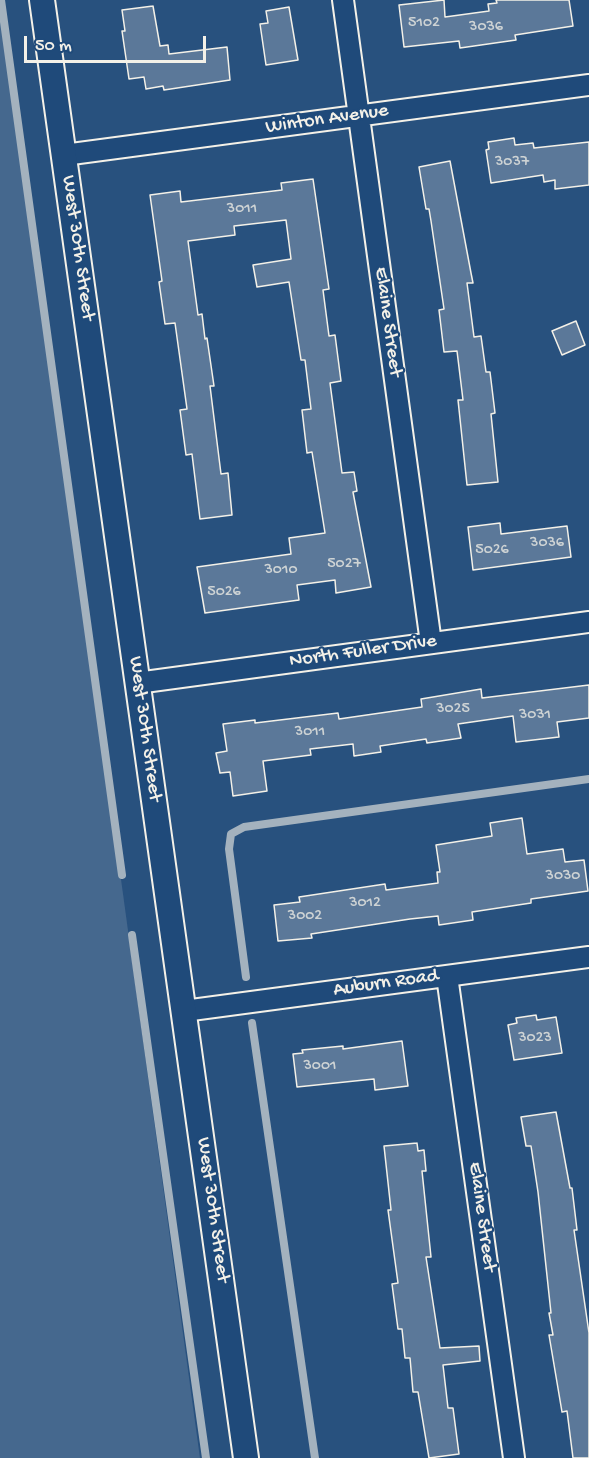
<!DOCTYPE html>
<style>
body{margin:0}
#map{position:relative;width:589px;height:1458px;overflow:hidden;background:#28517e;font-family:"Gochi Hand",sans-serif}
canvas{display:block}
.scale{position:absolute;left:24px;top:36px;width:182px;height:27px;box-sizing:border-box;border:3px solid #f4f1e8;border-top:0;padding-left:8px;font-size:18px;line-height:21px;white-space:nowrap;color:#f4f1e8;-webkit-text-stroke:4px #1f4a7a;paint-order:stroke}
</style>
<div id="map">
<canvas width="589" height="1458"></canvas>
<div class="scale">50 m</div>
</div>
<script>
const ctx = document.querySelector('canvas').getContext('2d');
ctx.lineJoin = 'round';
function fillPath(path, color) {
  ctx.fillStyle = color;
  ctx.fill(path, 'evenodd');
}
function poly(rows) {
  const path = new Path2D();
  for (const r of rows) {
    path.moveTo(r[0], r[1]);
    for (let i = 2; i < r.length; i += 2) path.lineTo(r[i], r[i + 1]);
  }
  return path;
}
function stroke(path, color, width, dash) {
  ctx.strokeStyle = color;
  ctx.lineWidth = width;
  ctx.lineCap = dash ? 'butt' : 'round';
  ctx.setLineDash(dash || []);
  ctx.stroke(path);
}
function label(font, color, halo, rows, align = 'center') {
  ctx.font = font + ' "Gochi Hand",sans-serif';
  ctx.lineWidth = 4.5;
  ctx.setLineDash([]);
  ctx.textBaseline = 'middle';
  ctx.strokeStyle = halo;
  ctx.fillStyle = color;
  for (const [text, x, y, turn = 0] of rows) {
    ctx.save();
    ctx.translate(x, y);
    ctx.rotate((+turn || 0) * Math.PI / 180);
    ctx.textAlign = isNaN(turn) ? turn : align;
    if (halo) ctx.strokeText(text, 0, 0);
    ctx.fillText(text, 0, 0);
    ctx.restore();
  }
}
fillPath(poly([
 [0,0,1,0,200,1458,0,1458]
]), '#45688e');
stroke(poly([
 [1,0,122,875],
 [132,935,206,1458],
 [246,977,229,849,231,834,244,827,589,779],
 [252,1023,315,1458]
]), '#a4b2be', 8);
const building = poly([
 [444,0,445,17,489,11,488,4,497,3,496,0,569,0,573,26,515,35,516,40,460,48,459,41,404,47,399,5,444,0],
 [153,6,160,46,168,45,169,54,227,47,230,80,164,90,163,86,146,89,144,77,129,79,122,31,125,31,122,10,153,6],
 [289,7,298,60,266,65,260,24,268,23,266,11,289,7],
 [514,138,515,145,533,143,534,148,589,142,589,185,555,189,555,180,544,182,543,175,491,183,486,150,489,149,488,142,514,138],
 [450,161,471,273,473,283,467,283,474,337,481,336,486,372,490,372,495,413,491,414,498,482,467,485,458,400,463,400,457,351,444,352,439,310,444,309,431,221,429,209,426,209,419,167,450,161],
 [313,179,329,289,323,290,329,336,335,335,341,381,330,383,342,473,354,472,357,491,353,492,371,587,336,593,335,580,297,585,299,600,205,613,197,567,291,554,289,538,325,533,312,452,307,453,302,410,311,409,305,360,301,360,289,282,257,287,253,265,291,259,286,220,234,226,235,235,188,241,198,315,202,314,205,339,207,338,214,386,210,386,221,474,228,473,232,515,200,519,192,454,186,455,180,410,187,409,175,323,165,324,159,282,162,281,150,195,180,191,181,202,282,190,281,183,313,179],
 [576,321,585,345,562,355,552,331,576,321],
 [500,523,501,534,567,526,571,557,473,570,468,527,500,523],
 [589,685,589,718,557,722,559,737,516,742,513,716,458,724,461,738,427,743,426,739,380,746,381,752,354,756,353,744,310,749,311,755,263,761,267,791,233,796,230,772,220,773,216,753,227,751,223,724,255,720,255,723,338,713,339,719,422,707,421,699,481,689,482,698,589,685],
 [522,818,527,854,563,849,565,862,584,860,588,891,531,899,531,903,472,912,473,920,439,925,438,916,410,919,311,934,312,938,278,941,274,905,300,902,299,897,385,884,386,890,438,883,437,872,440,872,436,845,492,836,490,823,522,818],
 [536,1015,537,1020,556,1017,562,1053,514,1060,508,1025,517,1023,516,1018,536,1015],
 [402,1041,408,1086,375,1090,374,1079,297,1087,293,1054,303,1053,302,1050,343,1046,343,1049,402,1041],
 [556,1112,570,1188,572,1188,577,1230,574,1230,589,1333,589,1458,573,1458,567,1411,562,1412,549,1335,553,1335,549,1313,551,1313,538,1192,531,1146,526,1146,521,1117,556,1112],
 [417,1143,418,1151,424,1150,426,1171,422,1171,431,1257,426,1257,440,1348,479,1346,480,1361,443,1365,448,1408,453,1408,459,1454,429,1458,418,1392,413,1392,410,1358,405,1358,402,1329,398,1329,392,1284,398,1283,388,1210,391,1210,384,1146,417,1143]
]);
fillPath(building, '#5b7899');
stroke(building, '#f4f1e8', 1.5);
const minor = poly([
 [343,0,431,643],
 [64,155,589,85],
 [137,683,589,622],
 [447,976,514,1458],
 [184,1011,589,957]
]);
const tertiary = poly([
 [42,0,246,1458]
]);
stroke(minor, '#f4f1e8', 24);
stroke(tertiary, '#f4f1e8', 28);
stroke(minor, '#1f4a7a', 20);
stroke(tertiary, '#1f4a7a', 24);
label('16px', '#ced3d4', null, [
 ["5102",424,24],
 ["3036",486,28],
 ["3037",512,163],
 ["3011",242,210],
 ["3036",547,544],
 ["5026",492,551],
 ["5027",344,565],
 ["3010",281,571],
 ["5026",224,593],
 ["3025",453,710],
 ["3031",535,716],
 ["3011",310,733],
 ["3030",563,877],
 ["3012",365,904],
 ["3002",305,917],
 ["3023",535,1039],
 ["3001",320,1067]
]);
label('20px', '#f4f1e8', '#1f4a7a', [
 ["Winton Avenue",327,120,-8],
 ["West 30th Street",77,248,82],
 ["Elaine Street",387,322,82],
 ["North Fuller Drive",363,652,-8],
 ["West 30th Street",144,729,82],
 ["Auburn Road",386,984,-8],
 ["West 30th Street",212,1210,82],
 ["Elaine Street",481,1217,82]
]);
</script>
